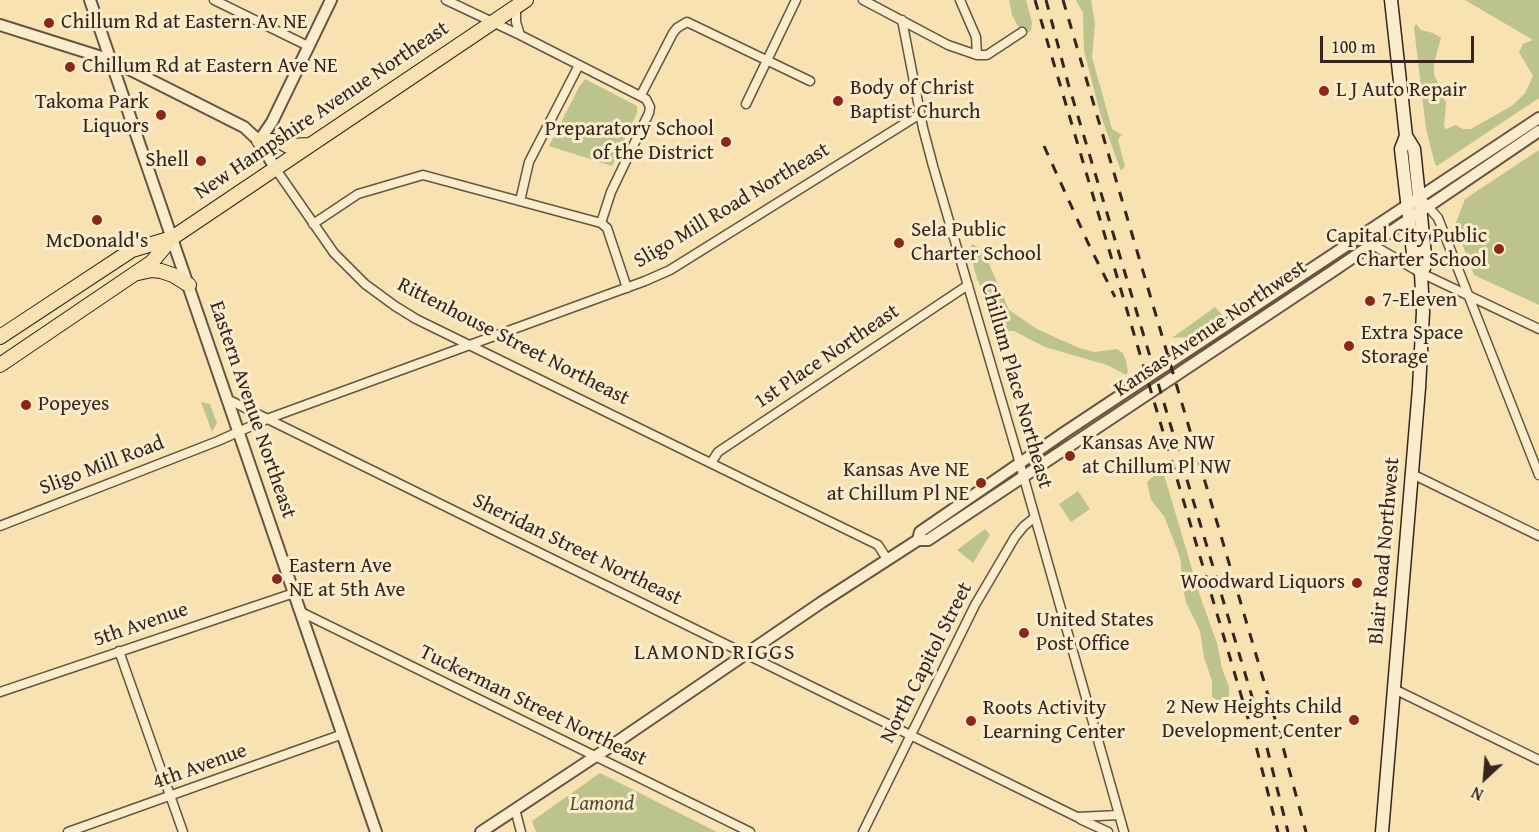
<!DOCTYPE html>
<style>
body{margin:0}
#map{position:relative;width:1539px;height:832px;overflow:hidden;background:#f9e2b1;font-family:"Gentium Book Plus",serif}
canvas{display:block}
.north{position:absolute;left:1455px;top:748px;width:60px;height:60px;-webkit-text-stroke:4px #fbeccc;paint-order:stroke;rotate:206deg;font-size:16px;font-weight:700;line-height:24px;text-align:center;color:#35251e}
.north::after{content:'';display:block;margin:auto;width:21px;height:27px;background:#35251e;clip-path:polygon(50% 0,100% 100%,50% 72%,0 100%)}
.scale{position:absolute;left:1320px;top:36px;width:154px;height:27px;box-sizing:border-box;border:3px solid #35251e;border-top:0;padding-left:8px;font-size:18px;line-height:21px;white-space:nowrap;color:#35251e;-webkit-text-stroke:4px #fbeccc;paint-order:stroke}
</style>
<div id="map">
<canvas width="1539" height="832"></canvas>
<div class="north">N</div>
<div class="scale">100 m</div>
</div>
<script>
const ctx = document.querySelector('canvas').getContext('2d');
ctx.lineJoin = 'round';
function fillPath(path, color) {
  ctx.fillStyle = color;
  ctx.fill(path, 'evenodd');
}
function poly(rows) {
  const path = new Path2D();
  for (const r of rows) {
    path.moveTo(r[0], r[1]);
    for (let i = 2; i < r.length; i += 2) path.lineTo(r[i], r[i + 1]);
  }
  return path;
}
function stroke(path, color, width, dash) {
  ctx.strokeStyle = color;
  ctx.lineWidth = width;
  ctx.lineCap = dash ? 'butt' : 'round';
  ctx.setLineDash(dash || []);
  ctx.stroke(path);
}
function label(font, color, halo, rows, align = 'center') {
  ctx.font = font + ' "Gentium Book Plus",serif';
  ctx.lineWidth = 6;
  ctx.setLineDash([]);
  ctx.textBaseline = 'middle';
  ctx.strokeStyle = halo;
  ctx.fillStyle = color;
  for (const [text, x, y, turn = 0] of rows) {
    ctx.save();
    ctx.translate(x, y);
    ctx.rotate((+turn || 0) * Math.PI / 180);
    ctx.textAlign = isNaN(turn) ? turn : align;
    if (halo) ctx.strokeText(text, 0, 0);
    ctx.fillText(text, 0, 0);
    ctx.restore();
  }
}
fillPath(poly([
 [1009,0,1026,0,1032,22,1031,31,1026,33,1018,26,1012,15],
 [1076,0,1091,0,1095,24,1092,57,1112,129,1123,135,1121,135,1118,140,1125,166,1121,171,1100,113,1084,51,1083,13],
 [1465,0,1539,0,1539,98,1437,166,1435,164,1426,129,1414,28,1416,24,1421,30,1433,33,1441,38,1434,63,1434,74,1446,103,1444,126,1446,129,1456,125,1463,129,1471,129,1513,105,1525,93,1533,76,1519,52,1523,44,1533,40],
 [585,79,637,106,637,113,612,166,549,146,579,87],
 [1539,150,1539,305,1474,275,1455,225,1465,199],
 [972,244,983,250,1009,310,1037,329,1079,348,1094,352,1117,349,1123,353,1126,361,1128,371,1126,375,1107,365,1045,347,1014,331,1003,331,977,279,970,252],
 [1215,307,1222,315,1189,337,1172,338],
 [201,402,210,404,217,423,212,432],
 [1159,466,1162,468,1200,596,1217,643,1222,668,1229,687,1229,697,1226,701,1216,700,1212,697,1212,681,1204,657,1200,631,1186,602,1182,584,1181,562,1177,549,1164,516,1151,500,1147,482,1156,474],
 [1078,491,1090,509,1071,522,1059,504],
 [985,529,990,535,973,563,957,550],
 [600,773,717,832,536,832,532,821]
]), '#bdc38c');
const minor = poly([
 [214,0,308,46],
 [446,0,520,35,646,99,650,107,649,113,611,192,601,223],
 [863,0,948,45,977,55,987,55,1022,32],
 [960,0,976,37,977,55],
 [516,7,516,22,520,35],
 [902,20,923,128,933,166,1016,450,1124,832],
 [641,95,673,33,677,28,687,22,810,81],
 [746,104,796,0],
 [275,168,334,253,365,284,395,306,416,319,878,545,887,559],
 [520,201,529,162,579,65],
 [1424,202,1438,218,1539,475],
 [313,224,358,194,423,175,601,223,607,228,627,288],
 [1359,237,1421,273,1539,329],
 [227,399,1077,817,1119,815],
 [711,463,718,452,968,285],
 [1410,473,1539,536],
 [0,526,218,441,267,419,645,281,670,270,920,114],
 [301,612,750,832],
 [119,651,183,832],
 [1394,689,1539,760],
 [0,692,294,593],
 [515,809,521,832],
 [1080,819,1108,832],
 [68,832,343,734],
 [863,832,975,605,1015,537,1024,526,1034,518]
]);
const tertiary = poly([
 [90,0,376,832],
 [0,25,111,60,244,127,259,141,275,168],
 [259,141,272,122,331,0],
 [918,540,920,532,1065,432,1539,118],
 [481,832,608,748,822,602,918,540,928,540,1333,271,1539,131]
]);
const secondary = poly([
 [1391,0,1406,136,1401,149,1414,262,1421,273],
 [1382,832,1419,388,1423,312,1421,273,1426,264,1414,149,1406,136]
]);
const primary = poly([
 [259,141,279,141,288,146,309,145],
 [138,273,152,270,161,271,173,275,189,285],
 [0,337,132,250,172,238],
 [0,365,152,262,172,238,526,0]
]);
stroke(minor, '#665443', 11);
stroke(tertiary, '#665443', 14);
stroke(secondary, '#35251e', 15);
stroke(primary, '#35251e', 16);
stroke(minor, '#fbeccc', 8);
stroke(tertiary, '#fbeccc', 10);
stroke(secondary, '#fbeccc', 12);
stroke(primary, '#f9e2b1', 14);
stroke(poly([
 [1035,0,1255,742,1278,832],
 [1046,0,1068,83,1265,740,1288,832],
 [1063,0,1280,736,1306,832],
 [1044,146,1089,245,1115,297]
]), '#35251e', 3, [10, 10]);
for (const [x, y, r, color] of [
 [49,23,6,"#8f2418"],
 [70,67,6,"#8f2418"],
 [1324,91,6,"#8f2418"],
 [838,101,6,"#8f2418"],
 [161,115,6,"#8f2418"],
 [726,142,6,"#8f2418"],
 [201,161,6,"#8f2418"],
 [97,220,6,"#8f2418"],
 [899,243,6,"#8f2418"],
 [1499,249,6,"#8f2418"],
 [1370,301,6,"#8f2418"],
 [1349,346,6,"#8f2418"],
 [26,405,6,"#8f2418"],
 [1070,456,6,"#8f2418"],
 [981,483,6,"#8f2418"],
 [277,579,6,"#8f2418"],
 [1357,583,6,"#8f2418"],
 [1024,633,6,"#8f2418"],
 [1354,720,6,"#8f2418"],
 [971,721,6,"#8f2418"]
]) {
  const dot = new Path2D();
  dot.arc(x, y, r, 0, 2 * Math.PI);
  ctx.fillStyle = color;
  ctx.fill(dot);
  stroke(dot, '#fbeccc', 2);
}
label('21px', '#35251e', '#fbeccc', [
 ["Chillum Rd at Eastern Av NE",61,23],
 ["Chillum Rd at Eastern Ave NE",82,67],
 ["Body of Christ",850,89],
 ["Baptist Church",850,113],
 ["L J Auto Repair",1336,91],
 ["Takoma Park",149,103,"right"],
 ["Liquors",149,127,"right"],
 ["Preparatory School",714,130,"right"],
 ["of the District",714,154,"right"],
 ["Shell",189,161,"right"],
 ["Sela Public",911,231],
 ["Charter School",911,255],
 ["Capital City Public",1487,237,"right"],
 ["Charter School",1487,261,"right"],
 ["McDonald's",97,242,"center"],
 ["7-Eleven",1382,301],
 ["Extra Space",1361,334],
 ["Storage",1361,358],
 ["Popeyes",38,405],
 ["Kansas Ave NW",1082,444],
 ["at Chillum Pl NW",1082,468],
 ["Kansas Ave NE",969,471,"right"],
 ["at Chillum Pl NE",969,495,"right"],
 ["Eastern Ave",289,567],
 ["NE at 5th Ave",289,591],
 ["Woodward Liquors",1345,583,"right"],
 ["United States",1036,621],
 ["Post Office",1036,645],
 ["2 New Heights Child",1342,708,"right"],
 ["Development Center",1342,732,"right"],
 ["Roots Activity",983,709],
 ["Learning Center",983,733]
], 'left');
label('21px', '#35251e', '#fbeccc', [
 ["New Hampshire Avenue Northeast",322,111,-34],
 ["Sligo Mill Road Northeast",732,206,-31],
 ["Kansas Avenue Northwest",1211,329,-34],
 ["Rittenhouse Street Northeast",513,342,27],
 ["1st Place Northeast",827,357,-34],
 ["Chillum Place Northeast",1016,386,74],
 ["Eastern Avenue Northeast",252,410,71],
 ["Sligo Mill Road",102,466,-21],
 ["Sheridan Street Northeast",577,550,26],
 ["Blair Road Northwest",1385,551,-85],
 ["5th Avenue",141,625,-19],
 ["North Capitol Street",927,663,-63],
 ["Tuckerman Street Northeast",533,706,26],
 ["4th Avenue",200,767,-20]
]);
label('italic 21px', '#574c3a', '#fbeccc', [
 ["Lamond",602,805]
]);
ctx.letterSpacing = '1.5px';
label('22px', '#35251e', '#fbeccc', [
 ["LAMOND RIGGS",715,653]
]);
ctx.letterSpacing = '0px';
</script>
